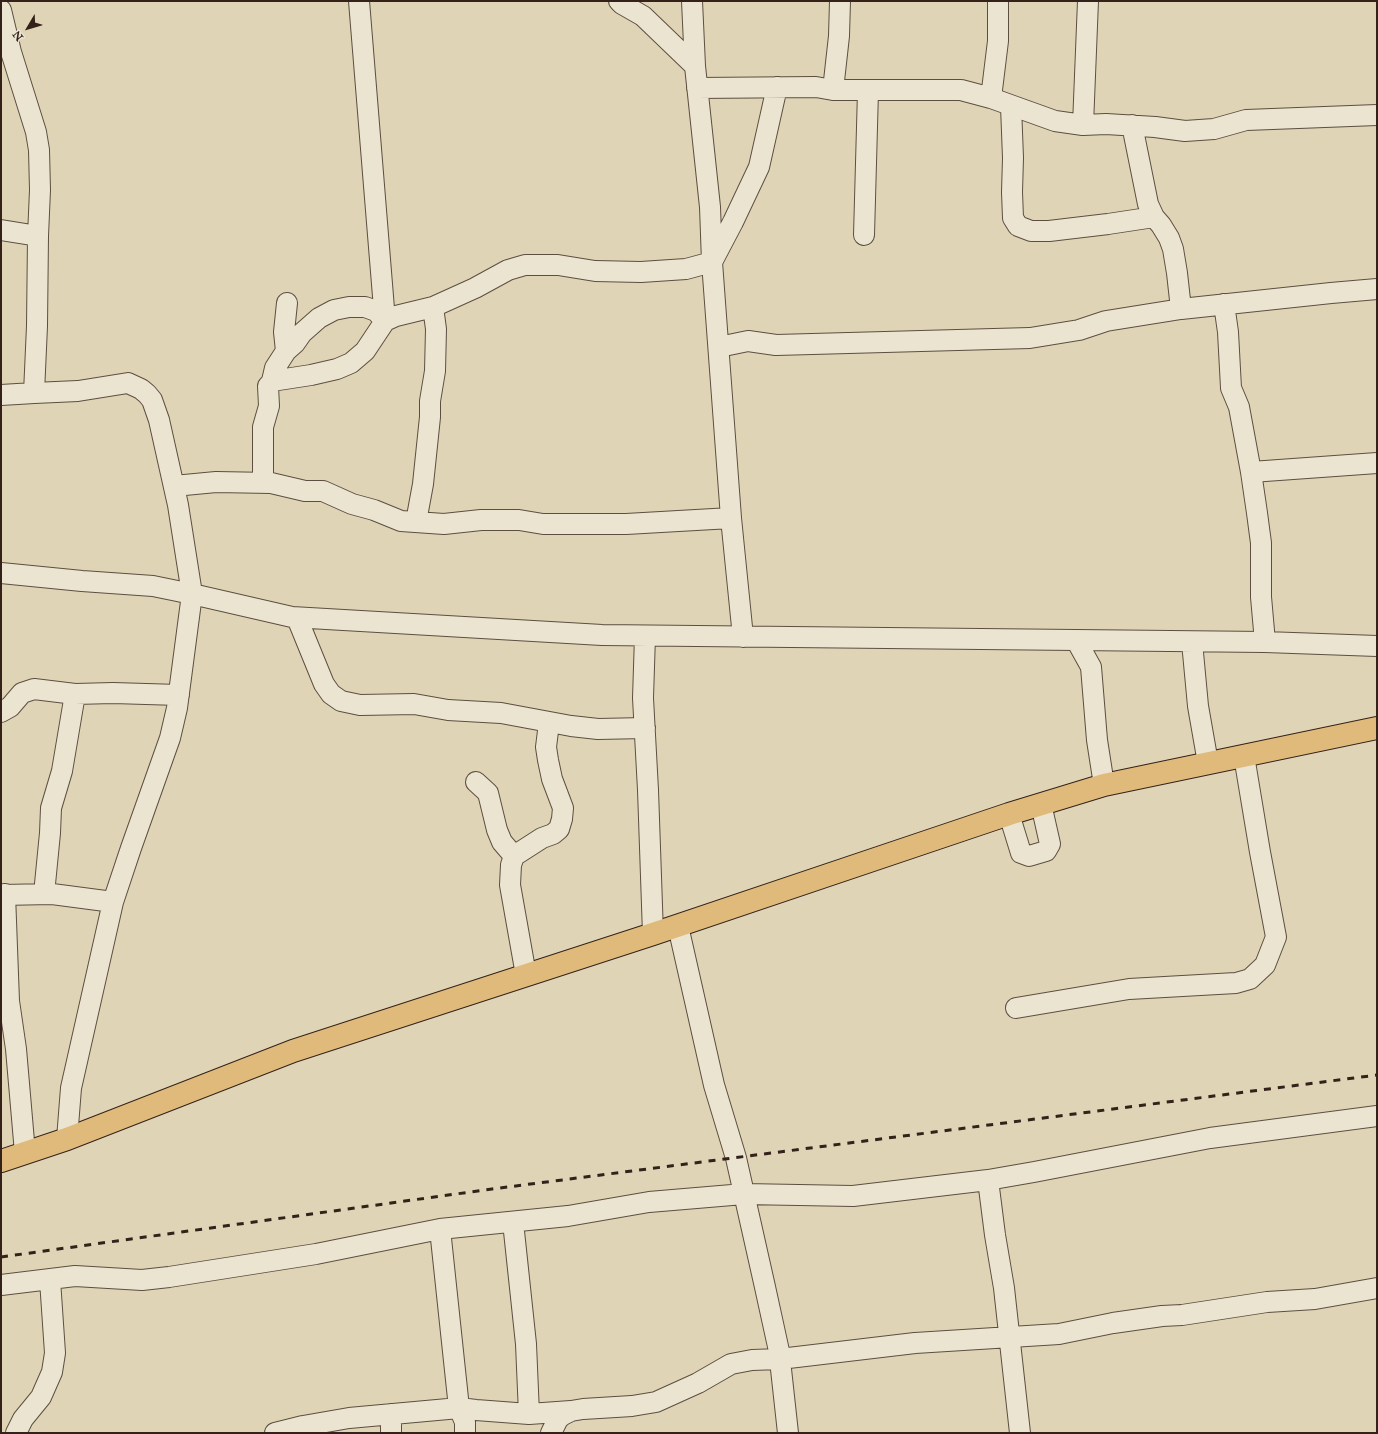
<!DOCTYPE html>
<style>
body{margin:0}
#map{position:relative;width:1378px;height:1434px;overflow:hidden;background:#dfd5b6;font-family:"IM FELL Great Primer",serif}
canvas{display:block}
.frame{position:absolute;inset:0;border:2px solid #33211a;pointer-events:none}
.north{position:absolute;left:8px;top:8px;width:40px;height:40px;-webkit-text-stroke:3px #eae4d0;paint-order:stroke;rotate:232deg;font-size:11px;font-weight:700;line-height:16px;text-align:center;color:#33211a}
.north::after{content:'';display:block;margin:auto;width:14px;height:18px;background:#33211a;clip-path:polygon(50% 0,100% 100%,50% 72%,0 100%)}
</style>
<div id="map">
<canvas width="1378" height="1434"></canvas>
<div class="frame"></div>
<div class="north">N</div>
</div>
<script>
const ctx = document.querySelector('canvas').getContext('2d');
ctx.lineJoin = 'round';
function poly(rows) {
  const path = new Path2D();
  for (const r of rows) {
    path.moveTo(r[0], r[1]);
    for (let i = 2; i < r.length; i += 2) path.lineTo(r[i], r[i + 1]);
  }
  return path;
}
function stroke(path, color, width, dash) {
  ctx.strokeStyle = color;
  ctx.lineWidth = width;
  ctx.lineCap = dash ? 'butt' : 'round';
  ctx.setLineDash(dash || []);
  ctx.stroke(path);
}
const minor = poly([
 [359,1,385,321],
 [619,1,622,4,643,16,695,66],
 [692,1,695,66,710,207,712,262,731,518,743,637],
 [840,1,839,36,833,90,961,90,991,98,1055,121,1083,125,1106,124,1155,127,1185,131,1214,129,1246,120,1377,115],
 [1,10,11,52,36,132,39,150,40,190,38,236,37,326,34,393],
 [697,88,816,87,833,90],
 [991,98,998,41,998,1],
 [1011,106,1013,158,1012,192,1013,218,1018,226,1031,231,1049,231,1108,224,1154,217],
 [1083,125,1088,1],
 [1132,125,1148,204,1154,217,1161,225,1169,238,1173,249,1177,273,1181,309],
 [1,230,38,236],
 [864,235,868,91],
 [1224,304,1228,332,1231,388,1239,407,1251,472,1257,513,1261,543,1261,597,1265,642],
 [719,347,748,341,776,345,1030,338,1079,330,1106,321,1181,309,1331,293,1377,289],
 [286,351,284,332,287,303],
 [272,381,275,368,286,351,295,343,302,333,319,318,334,310,349,307,365,307,376,311,385,321],
 [1,395,34,393,78,391,128,383,141,389,147,394,152,400,159,420,178,505,192,594,177,708,170,738,131,848,113,902,71,1088,67,1139],
 [1251,472,1377,463],
 [263,483,263,427,269,406,268,386,270,384,272,381,311,375,337,369,351,363,365,351,385,321,396,316,433,307,475,288,508,270,525,265,558,265,595,271,641,272,686,269,712,262,733,222,759,167,777,87],
 [174,486,216,482,271,483,305,491,323,491,352,504,374,510,401,521,444,524,481,520,519,520,543,524,626,524,731,518],
 [416,522,423,484,430,417,430,401,435,371,436,329,433,307],
 [1,573,82,581,153,586,192,594,292,617,602,635,1265,642,1377,646],
 [297,618,324,684,331,694,341,701,360,705,414,704,448,710,501,713,571,726,598,729,645,728],
 [645,636,643,698,648,790,653,934],
 [1076,640,1091,667,1097,740,1104,785],
 [1192,642,1198,706,1208,763],
 [1,712,10,707,22,693,34,689,75,694,113,693,179,695],
 [476,782,488,793,497,830,502,842,514,856],
 [1009,814,1021,853,1029,856,1046,851,1050,844,1041,804],
 [5,894,9,1001,16,1049,25,1153],
 [44,894,50,833,51,808,62,771,75,694],
 [1,895,52,894,113,902],
 [678,926,714,1085,736,1158,765,1287,779,1351,788,1433],
 [526,975,510,885,511,865,514,856,542,838,553,834,559,829,562,819,563,808,552,779,548,760,546,747,549,723],
 [1016,1008,1129,989,1236,983,1250,979,1265,965,1276,937,1260,852,1244,756],
 [988,1180,995,1235,1004,1288,1020,1433],
 [513,1222,526,1344,529,1414],
 [440,1229,459,1408,465,1422,465,1433],
 [1,1285,75,1276,142,1280,169,1277,316,1254,440,1229,568,1216,649,1202,744,1194,853,1196,988,1180,1034,1172,1210,1138,1377,1116],
 [16,1433,23,1419,41,1397,52,1372,55,1353,50,1280],
 [275,1433,303,1426,349,1418,459,1408,476,1410,529,1414,571,1411],
 [391,1433,391,1414],
 [551,1433,558,1419,563,1415,571,1411,583,1409,632,1406,656,1402,698,1383,731,1364,752,1360,780,1359,915,1343,1059,1334,1113,1323,1162,1316,1182,1315,1267,1302,1315,1299,1377,1288]
]);
const major = poly([
 [1,1161,67,1139,293,1051,653,934,1009,814,1104,785,1377,728]
]);
stroke(minor, '#5e4e41', 22);
stroke(major, '#33211a', 24);
stroke(minor, '#eae4d0', 20);
stroke(major, '#e0ba7b', 22);
stroke(poly([
 [1,1257,492,1189,1377,1075]
]), '#33211a', 3, [7, 7]);
</script>
